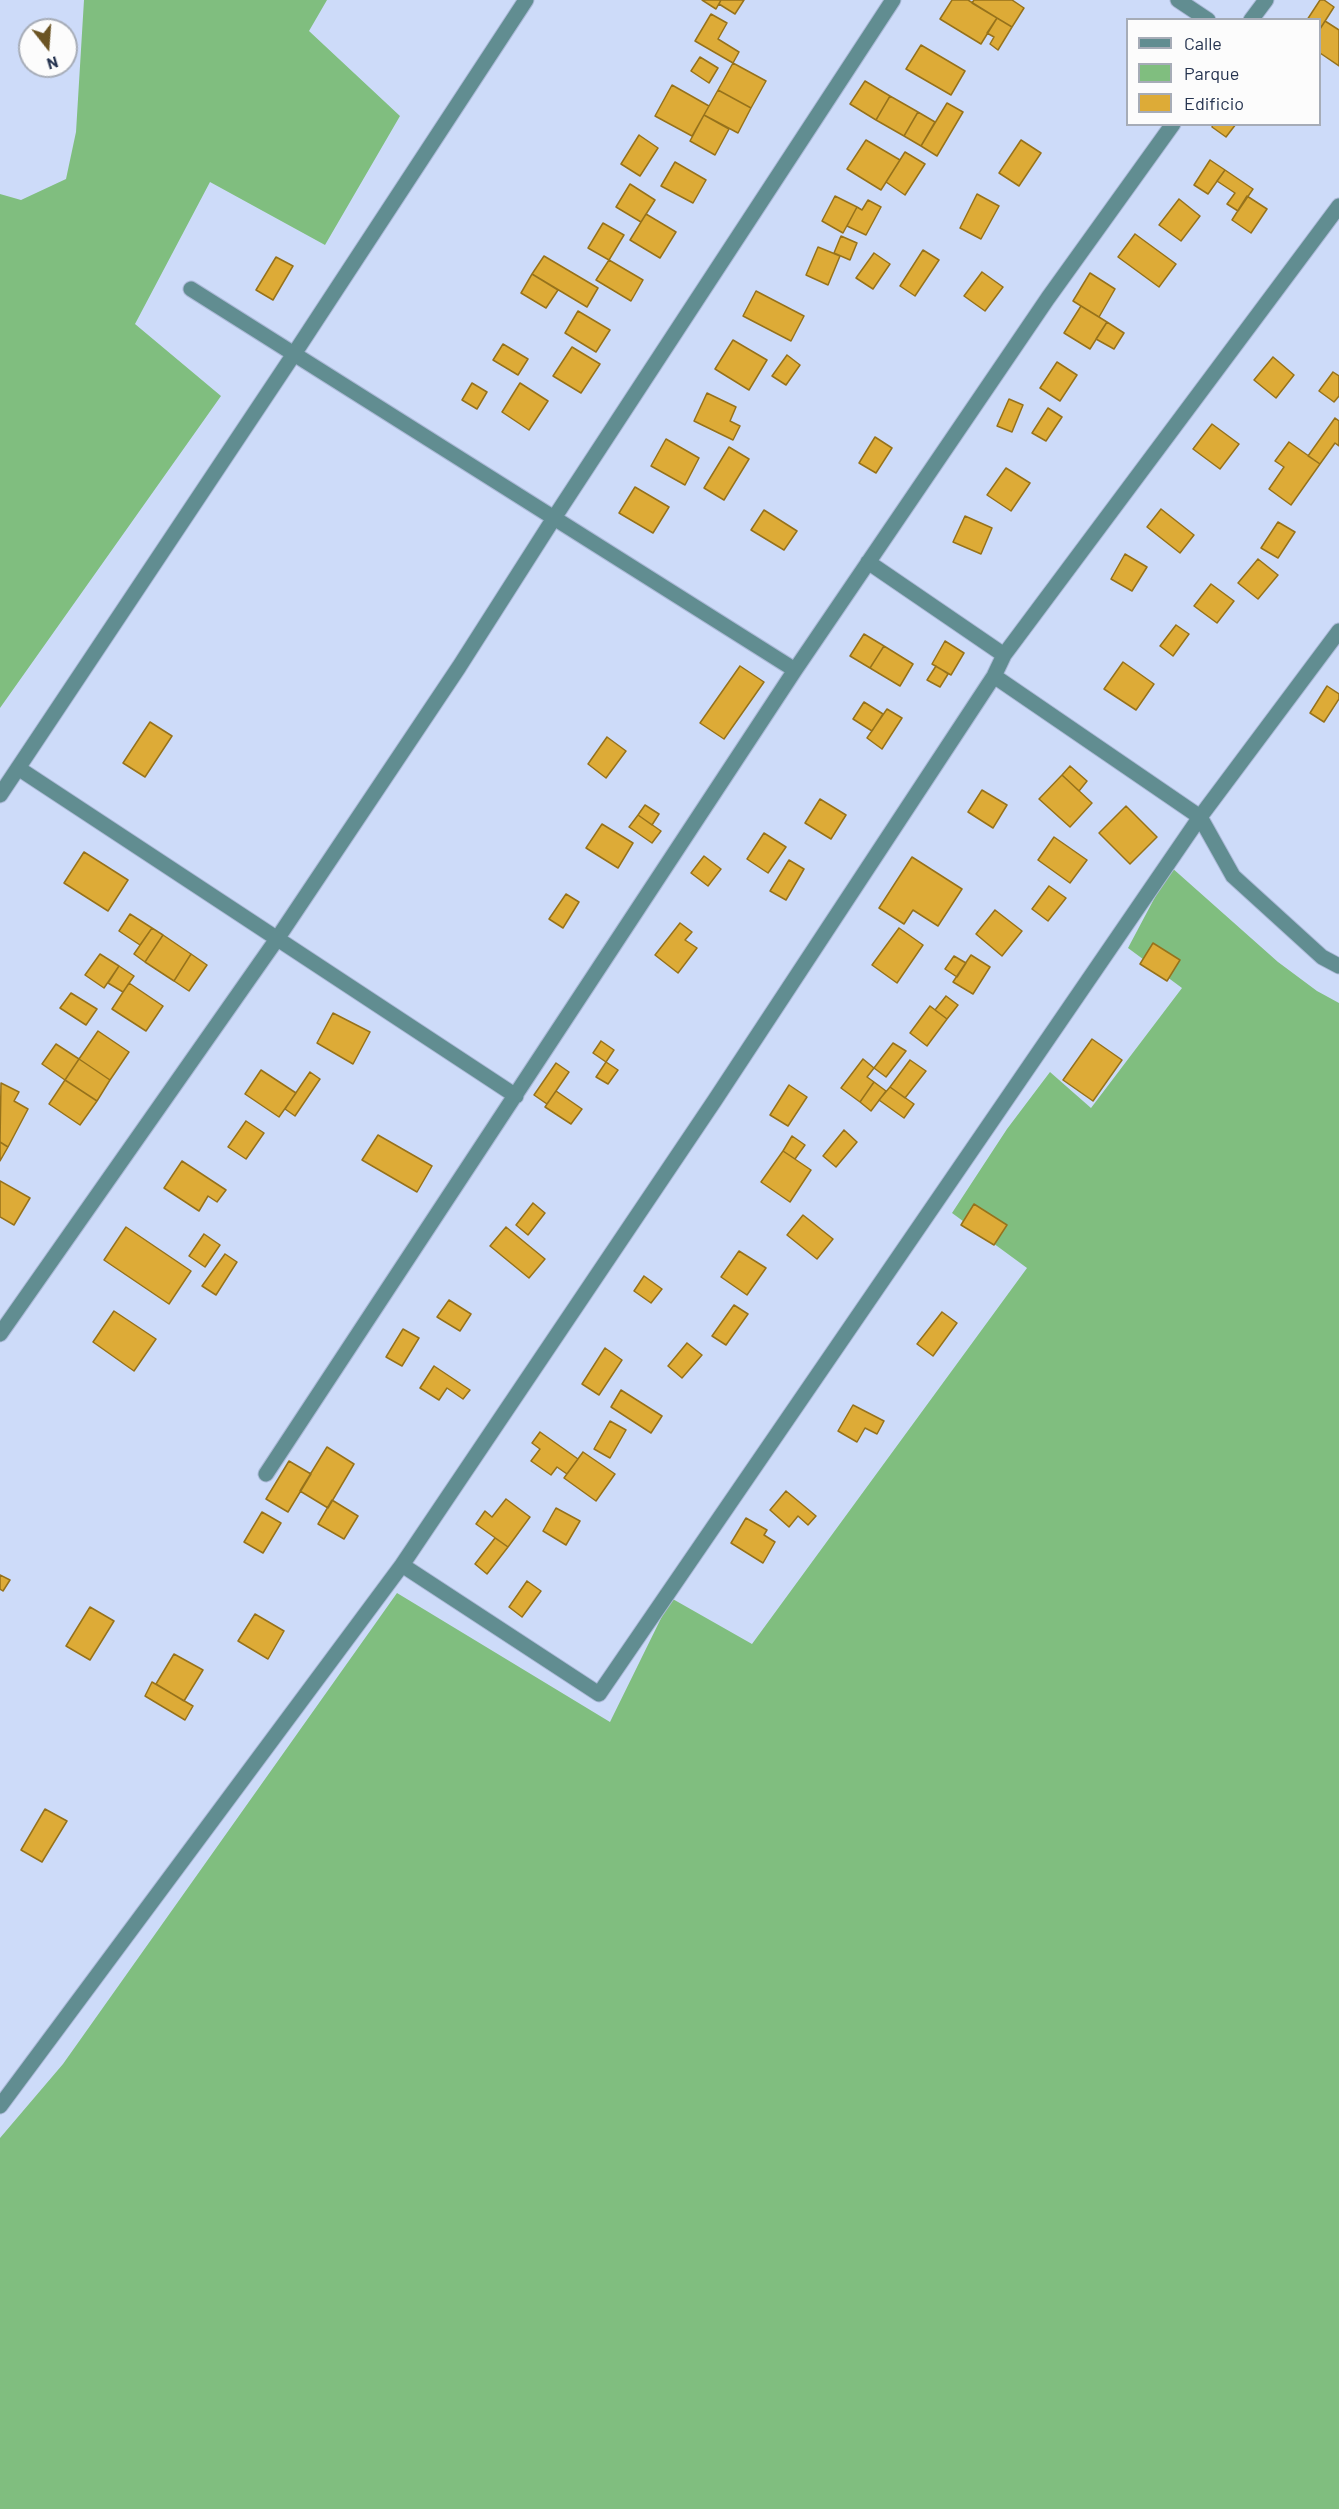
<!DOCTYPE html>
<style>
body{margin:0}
#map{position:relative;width:1339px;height:2509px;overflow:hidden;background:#cddbf9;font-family:Barlow,sans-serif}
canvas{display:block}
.legend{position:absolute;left:1126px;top:18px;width:195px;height:108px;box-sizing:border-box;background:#fcfcfc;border:2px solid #a6acb7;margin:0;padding:8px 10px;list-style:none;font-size:18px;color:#25334f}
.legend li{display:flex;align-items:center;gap:12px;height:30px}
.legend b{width:30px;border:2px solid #a6acb7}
.north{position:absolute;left:18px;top:18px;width:60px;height:60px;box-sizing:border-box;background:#fcfcfc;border:2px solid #a6acb7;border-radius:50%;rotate:163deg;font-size:16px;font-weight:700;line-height:24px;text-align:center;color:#25334f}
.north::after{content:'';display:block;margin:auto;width:21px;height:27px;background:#6b5424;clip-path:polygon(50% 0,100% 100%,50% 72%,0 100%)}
</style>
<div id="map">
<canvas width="1339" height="2509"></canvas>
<ul class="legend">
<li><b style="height:8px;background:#618d91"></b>Calle</li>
<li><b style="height:16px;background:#80be7f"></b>Parque</li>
<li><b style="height:16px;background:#ddab37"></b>Edificio</li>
</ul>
<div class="north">N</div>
</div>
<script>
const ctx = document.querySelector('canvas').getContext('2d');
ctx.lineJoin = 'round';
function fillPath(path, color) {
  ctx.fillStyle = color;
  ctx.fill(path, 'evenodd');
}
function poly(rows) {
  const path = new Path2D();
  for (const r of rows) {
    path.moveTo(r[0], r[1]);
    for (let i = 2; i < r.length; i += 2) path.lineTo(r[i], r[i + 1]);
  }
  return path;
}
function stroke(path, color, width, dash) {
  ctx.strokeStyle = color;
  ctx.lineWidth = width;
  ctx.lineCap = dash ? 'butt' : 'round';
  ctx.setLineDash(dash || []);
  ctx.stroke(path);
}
fillPath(poly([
 [84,0,327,0,309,31,400,116,325,245,210,182,135,324,221,396,0,708,0,194,21,200,66,179,76,132],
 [1171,867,1278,962,1317,991,1339,1003,1339,2509,0,2509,0,2138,63,2064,397,1593,610,1722,671,1598,752,1644,1027,1268,952,1213,1007,1129,1050,1072,1091,1108,1182,988,1128,948]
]), '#80be7f');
const building = poly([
 [702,0,721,0,716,9,702,0],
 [721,0,744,0,735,14,719,4,721,0],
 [952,0,968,0,997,18,981,44,940,19,952,0],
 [974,0,1012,0,1024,8,1012,27,972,3,974,0],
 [1320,0,1324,0,1334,7,1320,29,1320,20,1307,20,1320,0],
 [711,14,727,23,718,39,739,52,733,63,695,41,711,14],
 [997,18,1012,27,998,50,990,44,994,37,987,33,997,18],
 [1325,21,1339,30,1339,66,1320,53,1320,29,1325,21],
 [921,45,965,71,951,95,906,69,921,45],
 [700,57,718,68,709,83,691,71,700,57],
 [733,63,766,81,751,108,718,90,733,63],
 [865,81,890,96,876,120,850,104,865,81],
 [672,85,709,106,692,136,655,116,672,85],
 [718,90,751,108,738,133,704,115,718,90],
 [890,96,918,112,904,136,876,120,890,96],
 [947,103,963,112,937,156,921,146,947,103],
 [918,112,935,122,921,146,904,136,918,112],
 [704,115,729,129,715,155,690,141,704,115],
 [1213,124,1236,124,1226,137,1212,127,1213,124],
 [639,135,658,148,640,176,621,164,639,135],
 [866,140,900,160,881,190,847,169,866,140],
 [1021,140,1041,153,1019,186,999,173,1021,140],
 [905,152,925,164,905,195,886,182,905,152],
 [1210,160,1225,170,1208,194,1194,185,1210,160],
 [675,162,706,180,693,203,661,186,675,162],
 [1225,170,1253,189,1238,211,1227,204,1235,193,1217,181,1225,170],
 [630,184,655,200,641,222,616,207,630,184],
 [977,194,999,206,981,239,960,228,977,194],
 [835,196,857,207,843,233,822,221,835,196],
 [1247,196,1267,209,1251,233,1232,220,1247,196],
 [1179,199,1200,216,1181,241,1159,225,1179,199],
 [868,200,881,207,866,235,847,226,857,207,862,210,868,200],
 [646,214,676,232,660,258,630,240,646,214],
 [603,223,624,235,609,260,588,248,603,223],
 [1135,234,1176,264,1159,287,1118,257,1135,234],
 [841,236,857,243,850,260,834,253,841,236],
 [818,247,840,256,828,285,806,275,818,247],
 [923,250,939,260,915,296,900,286,923,250],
 [874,253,890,264,873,289,856,278,874,253],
 [544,256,598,288,587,307,532,274,544,256],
 [276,257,293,266,273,300,256,290,276,257],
 [609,260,643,280,631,301,596,280,609,260],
 [982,272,1003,287,985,311,964,296,982,272],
 [1090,273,1115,289,1099,317,1073,301,1090,273],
 [532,274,558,290,546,308,521,293,532,274],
 [756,291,804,316,791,341,743,316,756,291],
 [1081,306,1107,322,1090,349,1064,333,1081,306],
 [578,311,610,330,596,352,565,333,578,311],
 [1107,322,1124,333,1114,349,1096,339,1107,322],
 [733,340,767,360,749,390,715,369,733,340],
 [503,344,528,359,518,375,493,360,503,344],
 [572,347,600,364,581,393,553,376,572,347],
 [787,355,800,365,786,385,772,376,787,355],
 [1273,357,1294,375,1276,398,1254,380,1273,357],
 [1057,362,1077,375,1060,401,1040,388,1057,362],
 [1333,372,1339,376,1339,396,1334,402,1319,391,1333,372],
 [472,383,487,392,477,409,462,400,472,383],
 [520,383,548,401,529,430,502,412,520,383],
 [707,393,736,407,730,421,740,426,733,440,694,421,707,393],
 [1009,399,1023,405,1012,432,997,426,1009,399],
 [1048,408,1062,417,1046,441,1032,433,1048,408],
 [1335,418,1339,421,1339,446,1335,443,1320,464,1308,456,1335,418],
 [1212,424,1239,444,1220,469,1193,449,1212,424],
 [875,437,892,448,876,473,859,463,875,437],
 [666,439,699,458,685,485,651,466,666,439],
 [1289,442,1320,464,1291,505,1269,489,1284,467,1275,461,1289,442],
 [729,447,749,459,724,500,704,488,729,447],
 [1006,468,1030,483,1011,511,987,495,1006,468],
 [635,487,669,507,653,533,619,513,635,487],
 [1161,509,1194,535,1180,553,1147,527,1161,509],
 [764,510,797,531,784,550,751,530,764,510],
 [965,516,992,528,981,554,953,542,965,516],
 [1278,522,1295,532,1278,558,1261,548,1278,522],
 [1125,554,1147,567,1132,591,1111,579,1125,554],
 [1258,559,1278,575,1258,599,1238,583,1258,559],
 [1211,584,1234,601,1217,623,1194,606,1211,584],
 [1176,625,1189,634,1173,656,1160,646,1176,625],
 [864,634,884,646,870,668,850,656,864,634],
 [945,641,964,653,951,675,932,664,945,641],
 [884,646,913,664,900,686,870,668,884,646],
 [1123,662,1154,684,1136,710,1104,689,1123,662],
 [740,666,764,682,724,739,700,723,740,666],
 [936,666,948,674,940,687,927,680,936,666],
 [1327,686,1339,694,1339,699,1324,722,1310,713,1327,686],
 [864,702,883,714,872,731,853,719,864,702],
 [887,709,902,718,882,749,867,738,887,709],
 [150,722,172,736,145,777,123,763,150,722],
 [607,737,626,751,606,778,588,764,607,737],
 [1070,766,1087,781,1079,791,1062,775,1070,766],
 [1062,775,1092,803,1070,827,1039,799,1062,775],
 [982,790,1007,805,993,828,968,812,982,790],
 [820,799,846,815,831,839,805,823,820,799],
 [645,805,659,814,652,825,638,815,645,805],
 [1126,806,1157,837,1130,864,1099,833,1126,806],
 [638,815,661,831,652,843,629,827,638,815],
 [602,824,633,843,618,868,586,848,602,824],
 [764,833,786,847,768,873,747,859,764,833],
 [1054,837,1087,860,1070,883,1038,860,1054,837],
 [84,852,128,880,108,911,64,883,84,852],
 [704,856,721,869,708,886,691,873,704,856],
 [912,857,962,889,938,926,913,910,904,924,879,908,912,857],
 [789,860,804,869,786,900,770,891,789,860],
 [1049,886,1066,898,1048,921,1032,909,1049,886],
 [566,894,579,902,563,928,549,919,566,894],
 [995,910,1022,931,1002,956,976,934,995,910],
 [130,914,152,928,140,945,119,931,130,914],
 [680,923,692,932,685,940,697,948,678,973,655,955,680,923],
 [152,928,163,935,145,962,134,954,152,928],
 [899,928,923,945,897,983,872,965,899,928],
 [163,935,191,954,174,981,145,962,163,935],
 [1153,943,1180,960,1167,981,1140,964,1153,943],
 [100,954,119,966,104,988,85,975,100,954],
 [191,954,207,965,189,991,174,981,191,954],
 [971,955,990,967,973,994,953,982,971,955],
 [954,956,966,963,957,977,945,969,954,956],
 [119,966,134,976,123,992,108,983,119,966],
 [129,983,163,1006,146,1031,112,1009,129,983],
 [71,993,97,1009,86,1025,60,1008,71,993],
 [946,996,958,1005,947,1019,935,1010,946,996],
 [930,1006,947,1019,927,1046,910,1033,930,1006],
 [333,1013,370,1032,353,1064,317,1043,333,1013],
 [98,1031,129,1052,110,1080,79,1059,98,1031],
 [1092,1039,1122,1060,1093,1101,1063,1080,1092,1039],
 [601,1041,614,1050,606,1062,593,1053,601,1041],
 [893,1043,906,1051,886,1077,874,1068,893,1043],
 [56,1044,79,1059,65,1080,42,1064,56,1044],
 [79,1059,110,1080,97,1101,65,1080,79,1059],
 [863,1059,874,1068,867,1077,874,1082,860,1102,841,1088,863,1059],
 [910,1060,926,1071,905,1098,890,1087,910,1060],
 [606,1062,618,1070,608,1084,596,1077,606,1062],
 [556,1063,569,1072,547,1104,534,1095,556,1063],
 [261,1070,296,1093,279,1117,245,1094,261,1070],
 [310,1072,320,1079,295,1116,285,1109,310,1072],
 [65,1080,97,1101,80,1125,49,1104,65,1080],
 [874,1082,886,1091,871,1111,860,1102,874,1082],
 [1,1083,19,1092,14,1101,28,1109,8,1147,0,1142,1,1083],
 [789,1085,807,1097,788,1126,770,1115,789,1085],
 [890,1087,914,1104,904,1118,879,1100,890,1087],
 [556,1091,582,1109,571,1124,545,1107,556,1091],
 [246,1121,264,1133,246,1159,228,1147,246,1121],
 [844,1130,857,1142,836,1167,823,1156,844,1130],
 [378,1135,432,1166,417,1192,362,1160,378,1135],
 [792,1136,805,1145,795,1159,783,1151,792,1136],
 [0,1142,8,1147,0,1161,0,1142],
 [783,1151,811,1170,790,1202,761,1182,783,1151],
 [182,1161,226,1190,217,1202,208,1196,199,1211,164,1188,182,1161],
 [0,1181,30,1198,14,1225,0,1217,0,1181],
 [533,1203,545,1213,528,1235,516,1225,533,1203],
 [974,1204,1007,1225,994,1245,961,1225,974,1204],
 [803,1215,833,1239,817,1259,787,1235,803,1215],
 [126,1227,191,1271,169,1304,104,1260,126,1227],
 [506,1227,545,1259,529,1278,490,1246,506,1227],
 [204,1234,220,1245,205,1267,189,1256,204,1234],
 [739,1251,766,1268,747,1295,721,1277,739,1251],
 [225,1254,237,1262,216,1295,202,1286,225,1254],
 [644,1276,662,1289,651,1303,634,1291,644,1276],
 [449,1300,471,1314,460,1331,437,1317,449,1300],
 [734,1305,748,1314,726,1345,712,1336,734,1305],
 [114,1311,156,1339,134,1371,93,1342,114,1311],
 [942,1312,957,1323,933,1356,917,1344,942,1312],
 [403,1329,419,1338,402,1366,386,1357,403,1329],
 [687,1343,702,1355,682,1378,668,1366,687,1343],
 [605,1348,622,1360,599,1395,582,1384,605,1348],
 [434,1366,470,1390,463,1399,447,1388,439,1400,420,1388,434,1366],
 [621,1390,662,1416,651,1433,611,1407,621,1390],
 [853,1405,884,1421,877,1434,865,1428,857,1442,838,1431,853,1405],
 [610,1421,626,1430,610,1458,594,1449,610,1421],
 [540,1432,578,1459,567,1474,557,1467,551,1475,531,1461,540,1449,532,1443,540,1432],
 [327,1447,354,1464,328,1508,300,1491,327,1447],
 [583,1452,615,1474,596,1501,564,1478,583,1452],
 [289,1461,311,1474,288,1512,266,1499,289,1461],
 [786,1491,816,1516,808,1525,798,1516,789,1527,770,1510,786,1491],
 [506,1499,530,1517,508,1547,476,1524,485,1511,492,1517,506,1499],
 [332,1500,358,1516,344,1539,318,1524,332,1500],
 [556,1508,580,1521,566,1545,543,1531,556,1508],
 [262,1512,281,1523,263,1553,244,1542,262,1512],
 [746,1518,767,1530,764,1535,775,1542,763,1563,731,1543,746,1518],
 [495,1538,508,1547,487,1574,475,1564,495,1538],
 [0,1575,10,1580,3,1591,0,1589,0,1575],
 [527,1581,541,1591,522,1617,509,1607,527,1581],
 [90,1607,114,1621,90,1660,66,1646,90,1607],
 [255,1614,284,1631,268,1659,238,1641,255,1614],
 [174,1654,203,1670,184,1701,156,1684,174,1654],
 [152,1682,193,1706,185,1720,145,1696,152,1682],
 [45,1809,67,1821,42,1862,21,1850,45,1809]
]);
fillPath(building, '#ddab37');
stroke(building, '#96721b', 1.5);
const minor = poly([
 [1178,0,1208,20],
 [1251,20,1266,0],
 [191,289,795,670],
 [868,562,1004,655],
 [994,676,1200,817,1233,876,1322,957,1339,966],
 [18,768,516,1096],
 [0,795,294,354,526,0],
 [0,1334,277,939,459,667,554,518,893,0],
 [266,1474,795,670,1048,298,1173,124],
 [402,1565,599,1694,1200,817,1339,631],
 [0,2106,402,1565,715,1100,994,676,1004,655,1339,206]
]);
stroke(minor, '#abb9d7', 17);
stroke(minor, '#618d91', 15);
</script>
